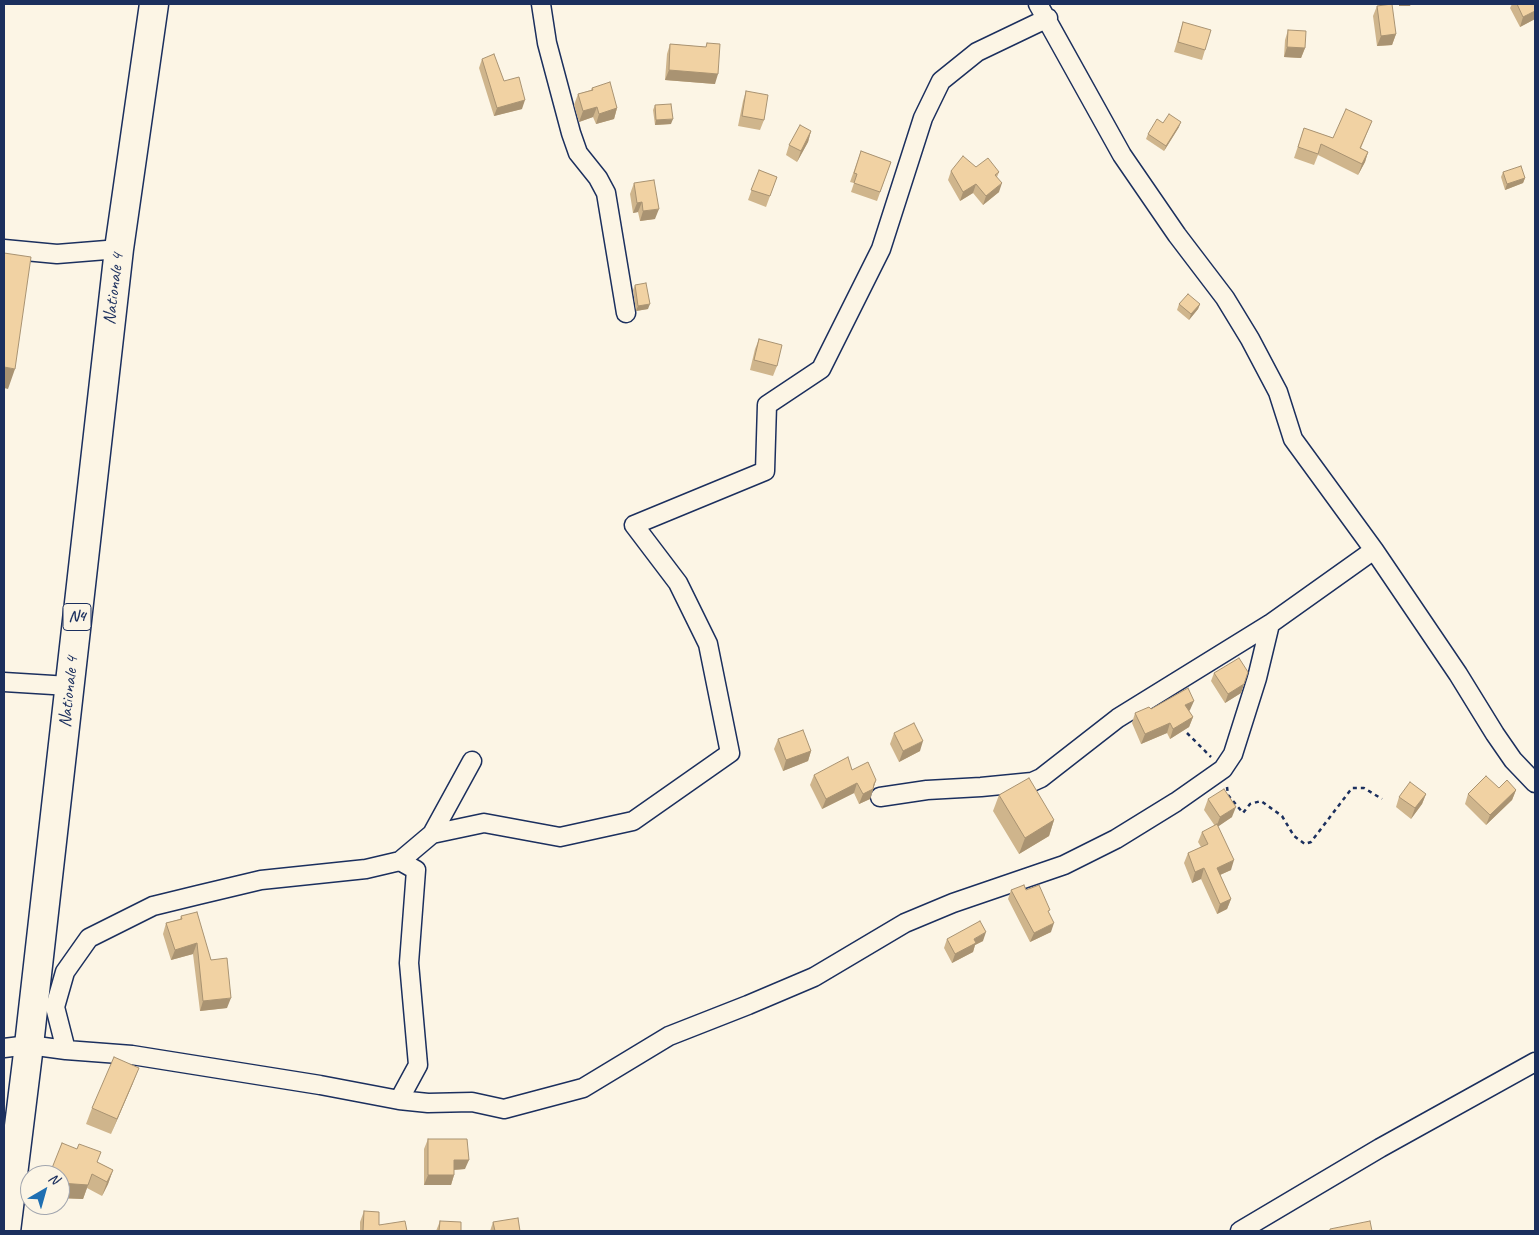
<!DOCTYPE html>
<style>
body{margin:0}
#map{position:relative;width:1539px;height:1235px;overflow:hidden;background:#fcf5e5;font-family:Caveat,sans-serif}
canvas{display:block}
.frame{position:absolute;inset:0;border:5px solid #1b2f5e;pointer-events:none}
.north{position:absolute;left:20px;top:1165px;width:50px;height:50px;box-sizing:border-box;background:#fcf5e5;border:1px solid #a2a6af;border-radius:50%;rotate:38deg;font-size:14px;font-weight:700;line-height:20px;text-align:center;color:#1b2f5e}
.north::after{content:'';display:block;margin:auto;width:18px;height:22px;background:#1f6fb2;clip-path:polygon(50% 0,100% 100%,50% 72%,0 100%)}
</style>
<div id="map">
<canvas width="1539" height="1235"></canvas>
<div class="frame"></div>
<div class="north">N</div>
</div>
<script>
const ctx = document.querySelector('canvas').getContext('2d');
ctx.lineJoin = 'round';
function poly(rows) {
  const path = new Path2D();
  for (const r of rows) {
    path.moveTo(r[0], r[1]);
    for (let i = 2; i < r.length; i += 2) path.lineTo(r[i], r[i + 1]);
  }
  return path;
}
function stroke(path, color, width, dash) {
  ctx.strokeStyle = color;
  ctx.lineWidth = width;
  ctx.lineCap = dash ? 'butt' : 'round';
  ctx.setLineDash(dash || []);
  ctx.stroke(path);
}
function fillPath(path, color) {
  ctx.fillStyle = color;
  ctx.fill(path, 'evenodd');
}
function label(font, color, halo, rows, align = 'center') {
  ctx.font = font + ' Caveat,sans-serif';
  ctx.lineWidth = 4;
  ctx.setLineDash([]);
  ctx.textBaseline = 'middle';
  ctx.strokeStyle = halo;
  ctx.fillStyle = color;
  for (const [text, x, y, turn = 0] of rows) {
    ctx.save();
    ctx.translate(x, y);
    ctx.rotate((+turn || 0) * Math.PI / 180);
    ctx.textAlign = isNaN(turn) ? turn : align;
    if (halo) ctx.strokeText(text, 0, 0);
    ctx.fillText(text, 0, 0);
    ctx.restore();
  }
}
const minor = poly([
 [541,4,547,43,571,133,578,153,598,178,606,193,626,313],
 [1038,4,1122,155,1177,235,1225,298,1250,339,1278,392,1293,439,1374,550,1458,674,1495,734,1513,760,1535,783],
 [4,249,57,254,119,249],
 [4,682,69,686],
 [880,797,927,790,981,787,1032,782,1041,778,1118,718,1270,624,1374,550],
 [432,834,484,823,560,837,633,821,730,753,708,644,678,583,634,525,765,471,767,405,821,369,881,249,923,118,941,81,977,52,1048,18],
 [4,1048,29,1045,66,1050,132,1055,320,1085,399,1100,428,1103,472,1102,504,1109,583,1088,669,1036,748,1005,814,977,905,923,953,903,1064,865,1116,839,1176,802,1223,769,1233,754,1257,678,1270,624],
 [66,1050,55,1007,65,972,89,938,153,906,198,895,261,880,366,869,400,861,432,834,472,761],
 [399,1100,418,1065,409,963,416,870,400,861],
 [1240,1231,1380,1148,1535,1062]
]);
const trunk = poly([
 [6,1231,29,1045,119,249,154,4]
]);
stroke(minor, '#1b2f5e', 21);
stroke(trunk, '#1b2f5e', 31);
stroke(poly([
 [1187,733,1211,757],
 [1227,787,1228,795,1243,813,1250,804,1261,801,1282,816,1294,836,1305,844,1311,842,1352,788,1364,788,1382,799]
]), '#1b2f5e', 2.5, [4, 4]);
stroke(minor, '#fcf5e5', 18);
stroke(trunk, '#fcf5e5', 28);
fillPath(poly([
 [1512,4,1535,4,1535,19,1520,27,1510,8],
 [1377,6,1396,34,1392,45,1377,46,1373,16],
 [1183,22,1205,50,1202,60,1174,52],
 [1288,30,1305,48,1301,58,1284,57,1285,40],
 [707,43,715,84,665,80,667,54,670,44,706,47],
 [482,59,504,81,522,109,494,116,479,68],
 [592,88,617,108,614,119,596,124,593,117,579,122,574,105,578,94,591,90],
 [746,91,764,120,760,130,738,126,743,101],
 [655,105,671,124,655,125,653,110],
 [1372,121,1361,148,1368,152,1365,162,1358,175,1318,155,1314,165,1294,158,1304,128,1333,138],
 [1163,123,1179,127,1164,151,1146,139,1148,134],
 [811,131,808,142,797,162,786,155,789,145],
 [861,151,891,162,877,201,851,192,854,183,850,182],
 [759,170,777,177,766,207,748,200],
 [951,171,999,172,997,177,999,192,983,205,973,193,960,201,948,180],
 [1503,172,1525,178,1523,183,1505,190,1501,177],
 [634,183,655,219,640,221,638,212,633,213,630,194],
 [635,285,648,309,636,311,633,290],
 [1179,304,1200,304,1198,309,1189,320,1177,310],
 [759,339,777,366,773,376,750,370,755,349],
 [1214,673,1244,684,1241,693,1225,703,1211,681],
 [1151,709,1190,710,1189,711,1193,717,1189,727,1170,739,1167,733,1141,744,1132,723,1135,713],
 [894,733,920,751,899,762,890,744],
 [778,739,811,751,808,761,783,771,774,749],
 [852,770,876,780,870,799,859,804,854,793,822,809,810,785,814,775],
 [1499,788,1516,790,1512,800,1486,825,1465,804,1468,794],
 [1426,794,1422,804,1411,819,1396,807,1399,797],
 [999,795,1054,820,1049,836,1019,854,993,811],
 [1208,799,1232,817,1218,826,1231,870,1220,875,1231,899,1227,909,1217,914,1201,879,1192,883,1184,863,1188,853,1201,847,1198,842,1202,832,1215,826,1204,810],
 [1011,890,1026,890,1049,913,1051,932,1030,942,1008,899],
 [181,916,211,960,227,1008,200,1011,193,954,171,960,163,934,166,923,180,919],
 [947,939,983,941,975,945,973,952,952,963,944,948],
 [133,1083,111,1134,86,1124,92,1108],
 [428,1139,465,1169,454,1170,454,1175,451,1185,424,1185,424,1149],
 [62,1143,113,1170,108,1184,102,1196,87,1188,83,1199,60,1198,60,1175,50,1175],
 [364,1211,379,1225,407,1231,360,1231,360,1222],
 [440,1221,461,1231,436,1231],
 [493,1222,520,1231,490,1231]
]), '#cfb58c');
fillPath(poly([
 [1399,4,1411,4,1410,6,1399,6],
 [1535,11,1535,19,1520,27,1523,17],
 [1396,34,1392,45,1377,46,1381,36],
 [1287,47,1305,48,1301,58,1284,57],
 [669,70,718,74,715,84,665,80],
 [525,100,522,109,494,116,497,108],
 [597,107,593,117,579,122,583,111],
 [617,108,614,119,596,124,599,114],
 [673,119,671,124,655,125,656,120],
 [1181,122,1179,127,1164,151,1166,146],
 [811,131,808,142,797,162,801,151],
 [1368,152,1365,162,1358,175,1362,164],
 [1525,178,1523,183,1505,190,1507,184],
 [1002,183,999,192,983,205,986,196],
 [976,184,973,193,960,201,963,192],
 [642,202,638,212,633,213,637,203],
 [659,209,655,219,640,221,643,211],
 [650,304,648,309,636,311,638,306],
 [1200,304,1198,309,1189,320,1191,314],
 [4,367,15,369,8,389,4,388],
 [1244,684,1241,693,1225,703,1228,694],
 [1194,701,1190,710,1182,715,1185,705],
 [1193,717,1189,727,1170,739,1173,729],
 [1170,723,1167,733,1141,744,1145,734],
 [923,741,920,751,899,762,903,751],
 [811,751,808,761,783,771,786,760],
 [876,780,870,799,859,804,863,794,874,784],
 [857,783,854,793,822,809,826,799],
 [1516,790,1512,800,1486,825,1490,815],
 [1426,794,1422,804,1411,819,1415,808],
 [1236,807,1232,817,1216,828,1220,817],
 [1054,820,1049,836,1019,854,1025,838],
 [1234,860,1231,870,1213,878,1217,868],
 [1204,868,1201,879,1192,883,1195,872],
 [1231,899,1227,909,1217,914,1220,904],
 [1054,923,1051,932,1030,942,1034,933],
 [986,932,983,941,975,945,973,952,952,963,955,954,974,939],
 [197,943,193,954,171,960,175,950],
 [231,998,227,1008,200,1011,203,1001],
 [139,1068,133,1083,111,1134,117,1119],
 [454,1160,469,1160,465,1169,451,1170],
 [113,1170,108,1184,102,1196,107,1182],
 [92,1174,83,1199,60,1198,60,1183],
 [428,1175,454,1175,451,1185,424,1185]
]), '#a99372');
const building = poly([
 [1392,4,1396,34,1381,36,1377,6,1392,4],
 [1517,4,1535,4,1535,11,1523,17,1517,4],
 [1183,22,1211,30,1205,50,1178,42,1183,22],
 [1288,30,1306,31,1305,48,1287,47,1288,30],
 [707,43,720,44,718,74,669,70,670,44,706,47,707,43],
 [494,54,504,81,519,77,525,100,497,108,482,59,494,54],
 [610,82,617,108,599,114,597,107,583,111,578,94,593,90,592,88,610,82],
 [746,91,768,95,764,120,742,116,746,91],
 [671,104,673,119,656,120,655,105,671,104],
 [1346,109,1372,121,1360,148,1368,152,1362,164,1321,144,1318,154,1298,147,1304,128,1333,138,1346,109],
 [1169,114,1181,122,1166,146,1148,134,1157,119,1163,123,1169,114],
 [800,125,811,131,801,151,789,145,800,125],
 [861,151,891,162,880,192,854,183,857,174,854,173,861,151],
 [963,156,976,167,988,158,999,172,995,175,1002,183,986,196,976,184,963,192,951,171,963,156],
 [1521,166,1525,178,1507,184,1503,172,1521,166],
 [759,170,777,177,770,196,751,190,759,170],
 [654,180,659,209,643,211,642,202,637,203,634,183,654,180],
 [4,253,31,257,15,369,4,367,4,253],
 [646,283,650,304,638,306,635,285,646,283],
 [1188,294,1200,304,1191,314,1179,304,1188,294],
 [759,339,782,345,777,366,754,360,759,339],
 [1239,658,1248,672,1244,684,1228,694,1214,673,1239,658],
 [1188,688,1194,701,1185,705,1193,717,1173,729,1170,723,1145,734,1135,713,1149,707,1151,709,1188,688],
 [914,723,923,741,903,751,894,733,914,723],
 [803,730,811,751,786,760,778,739,803,730],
 [848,757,852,770,868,762,876,780,874,784,873,789,863,794,857,783,826,799,814,775,848,757],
 [1486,776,1499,788,1507,780,1516,790,1490,815,1468,794,1486,776],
 [1029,778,1054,820,1025,838,999,795,1029,778],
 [1410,782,1426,794,1415,808,1399,797,1410,782],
 [1224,789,1236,807,1220,817,1208,799,1224,789],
 [1217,824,1234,860,1217,868,1231,899,1220,904,1204,868,1195,872,1188,853,1208,844,1202,832,1217,824],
 [1024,885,1026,890,1039,885,1050,910,1048,911,1054,923,1034,933,1011,890,1024,885],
 [197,912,211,960,227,958,231,998,203,1001,197,943,175,950,166,923,182,919,181,916,197,912],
 [980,921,986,932,974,939,976,943,955,954,947,939,980,921],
 [114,1057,139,1068,117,1119,92,1108,114,1057],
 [428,1139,467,1139,469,1160,454,1160,454,1175,428,1175,428,1139],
 [62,1143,77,1149,79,1144,101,1152,97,1162,113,1170,107,1182,92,1174,88,1185,60,1183,60,1171,52,1168,62,1143],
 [364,1211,379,1212,379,1225,405,1221,407,1231,363,1231,364,1211],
 [518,1218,520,1231,495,1231,493,1222,518,1218],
 [440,1221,461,1222,461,1231,439,1231,440,1221],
 [1370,1221,1372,1231,1330,1231,1330,1229,1370,1221]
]);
fillPath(building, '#f1d2a3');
stroke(building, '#a99372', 1);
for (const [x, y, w] of [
 [77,617,28]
]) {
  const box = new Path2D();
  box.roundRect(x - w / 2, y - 13.5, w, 27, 4);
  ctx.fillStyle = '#fcf5e5';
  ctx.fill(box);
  stroke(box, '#1b2f5e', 1);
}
label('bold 16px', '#1b2f5e', null, [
 ["N4",77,617]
]);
label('18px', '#1b2f5e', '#fcf5e5', [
 ["Nationale 4",114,289,-83],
 ["Nationale 4",69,692,-84]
]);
</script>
